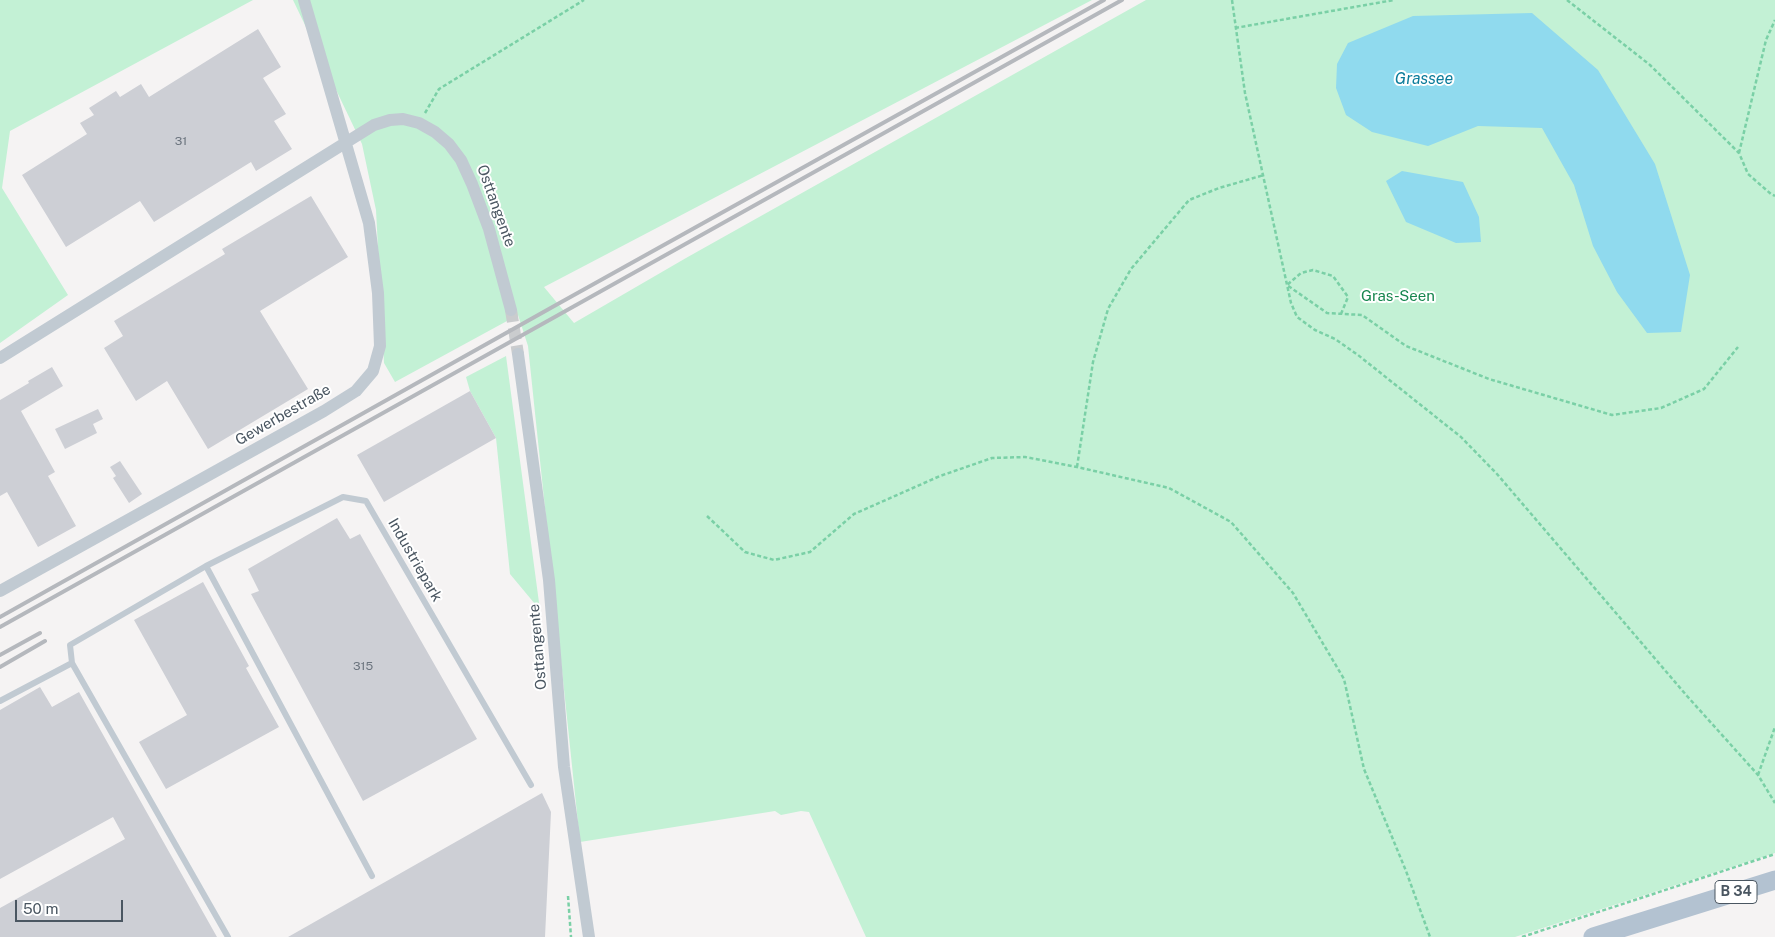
<!DOCTYPE html>
<meta charset="utf-8">
<style>
body{margin:0}
#map{position:relative;width:1775px;height:937px;overflow:hidden;background:#f5f3f3;font-family:"Public Sans",sans-serif}
canvas{display:block}
.scale{position:absolute;left:15px;top:900px;width:108px;height:22px;box-sizing:border-box;border:2px solid #4a5661;border-top:0;padding-left:6px;font-size:15px;line-height:18px;white-space:nowrap;color:#4a5661;-webkit-text-stroke:4px #fff;paint-order:stroke}
</style>
<div id="map">
<canvas width="1775" height="937"></canvas>
<div class="scale">50 m</div>
</div>
<script>
const ctx = document.querySelector('canvas').getContext('2d');
ctx.lineJoin = 'round';
function fillPath(path, color) {
  ctx.fillStyle = color;
  ctx.fill(path, 'evenodd');
}
function poly(rows) {
  const path = new Path2D();
  for (const r of rows) {
    path.moveTo(r[0], r[1]);
    for (let i = 2; i < r.length; i += 2) path.lineTo(r[i], r[i + 1]);
  }
  return path;
}
function stroke(path, color, width, dash) {
  ctx.strokeStyle = color;
  ctx.lineWidth = width;
  ctx.lineCap = dash ? 'butt' : 'round';
  ctx.setLineDash(dash || []);
  ctx.stroke(path);
}
function label(font, color, halo, rows, align = 'center') {
  ctx.font = font + ' "Public Sans",sans-serif';
  ctx.lineWidth = 4;
  ctx.setLineDash([]);
  ctx.textBaseline = 'middle';
  ctx.strokeStyle = halo;
  ctx.fillStyle = color;
  for (const [text, x, y, turn = 0] of rows) {
    ctx.save();
    ctx.translate(x, y);
    ctx.rotate((+turn || 0) * Math.PI / 180);
    ctx.textAlign = isNaN(turn) ? turn : align;
    if (halo) ctx.strokeText(text, 0, 0);
    ctx.fillText(text, 0, 0);
    ctx.restore();
  }
}
fillPath(poly([
 [0,0,253,0,10,131,2,188,68,295,0,343],
 [293,0,1092,0,544,287,574,323,686,258,1146,0,1775,0,1775,853,1515,937,866,937,809,812,801,811,781,815,775,811,580,842,528,346,518,315,395,382,384,363,376,210,362,144],
 [506,356,540,610,510,574,496,438,470,391,466,377]
]), '#c3f1d5');
fillPath(poly([
 [1532,13,1598,70,1655,164,1690,275,1681,332,1647,333,1617,292,1593,246,1574,185,1542,128,1478,126,1428,146,1372,132,1346,115,1336,88,1337,64,1348,43,1413,16],
 [1402,171,1463,182,1479,217,1481,242,1456,243,1406,222,1386,181]
]), '#90daee');
fillPath(poly([
 [258,29,281,67,263,78,286,114,274,121,292,149,256,171,251,162,154,222,140,201,66,247,22,175,87,134,80,123,94,115,89,108,116,91,120,97,141,84,149,97],
 [311,196,348,257,260,311,308,389,208,449,167,381,136,401,104,348,123,336,114,321,225,254,222,249],
 [52,367,63,386,21,411,55,472,48,476,76,526,38,547,7,492,0,496,0,400,29,383,28,381],
 [470,391,496,438,384,502,357,455],
 [98,409,103,419,93,424,97,433,65,449,55,429],
 [120,461,142,494,129,503,113,478,116,476,110,467],
 [337,518,350,539,360,534,477,739,363,801,251,594,259,591,248,569],
 [203,582,249,666,246,668,279,727,166,789,139,742,187,715,134,620],
 [40,687,52,707,79,692,217,937,0,937,0,908,125,839,113,817,0,879,0,710],
 [542,793,551,812,545,937,288,937]
]), '#cdcfd5');
stroke(poly([
 [511,310,518,354]
]), '#caccce', 12, [12, 6]);
stroke(poly([
 [1232,0,1245,93,1291,303,1297,317,1315,330,1335,339,1358,355,1461,437,1497,474,1687,696,1758,775,1775,803],
 [1567,0,1650,65,1739,153,1748,174,1771,194,1775,196],
 [1235,28,1394,0],
 [425,113,439,89,584,0],
 [1739,153,1766,40,1775,20],
 [1341,314,1348,297,1333,276,1313,270,1301,273,1287,285,1327,313,1362,315,1406,346,1489,379,1612,415,1661,408,1704,389,1738,347],
 [1077,467,1093,362,1108,309,1131,269,1189,200,1219,188,1264,175],
 [707,516,745,552,774,560,810,552,854,514,940,476,992,458,1025,457,1077,467,1169,488,1231,522,1293,593,1344,679,1364,769,1406,871,1430,937],
 [1758,775,1775,727],
 [568,896,571,937],
 [1522,937,1775,854]
]), '#7ad0a6', 2.5, [4, 2.5]);
stroke(poly([
 [206,566,343,497,366,501,531,785],
 [72,663,228,937],
 [0,701,72,663,70,645,206,566,372,876]
]), '#c1cad2', 6);
stroke(poly([
 [518,354,549,580,564,767,589,937],
 [0,358,374,125,390,120,403,119,419,123,435,132,449,144,461,160,472,184,489,229,511,310],
 [0,591,324,411,356,391,373,371,380,346,378,293,369,223,304,0]
]), '#c1cad2', 12);
stroke(poly([
 [1593,937,1775,880]
]), '#b3c2d1', 19);
stroke(poly([
 [0,617,556,305,1104,0],
 [0,627,1122,0],
 [0,655,40,633],
 [0,667,45,641]
]), '#b5b8bd', 4);
label('12px', '#6b747e', null, [
 ["31",181,141],
 ["315",363,666]
]);
for (const [x, y, w] of [
 [1736,892,42]
]) {
  const box = new Path2D();
  box.roundRect(x - w / 2, y - 11.5, w, 23, 4);
  ctx.fillStyle = '#fff';
  ctx.fill(box);
  stroke(box, '#4a5661', 1);
}
label('bold 14px', '#4a5661', null, [
 ["B 34",1736,892]
]);
label('15px', '#4a5661', '#fff', [
 ["Osttangente",496,206,70],
 ["Gewerbestraße",283,415,-30],
 ["Industriepark",415,560,60],
 ["Osttangente",538,647,-95]
]);
label('15px', '#17864f', '#fff', [
 ["Gras-Seen",1398,296]
]);
label('italic 16px', '#0c7c9b', '#fff', [
 ["Grassee",1424,79]
]);
</script>
